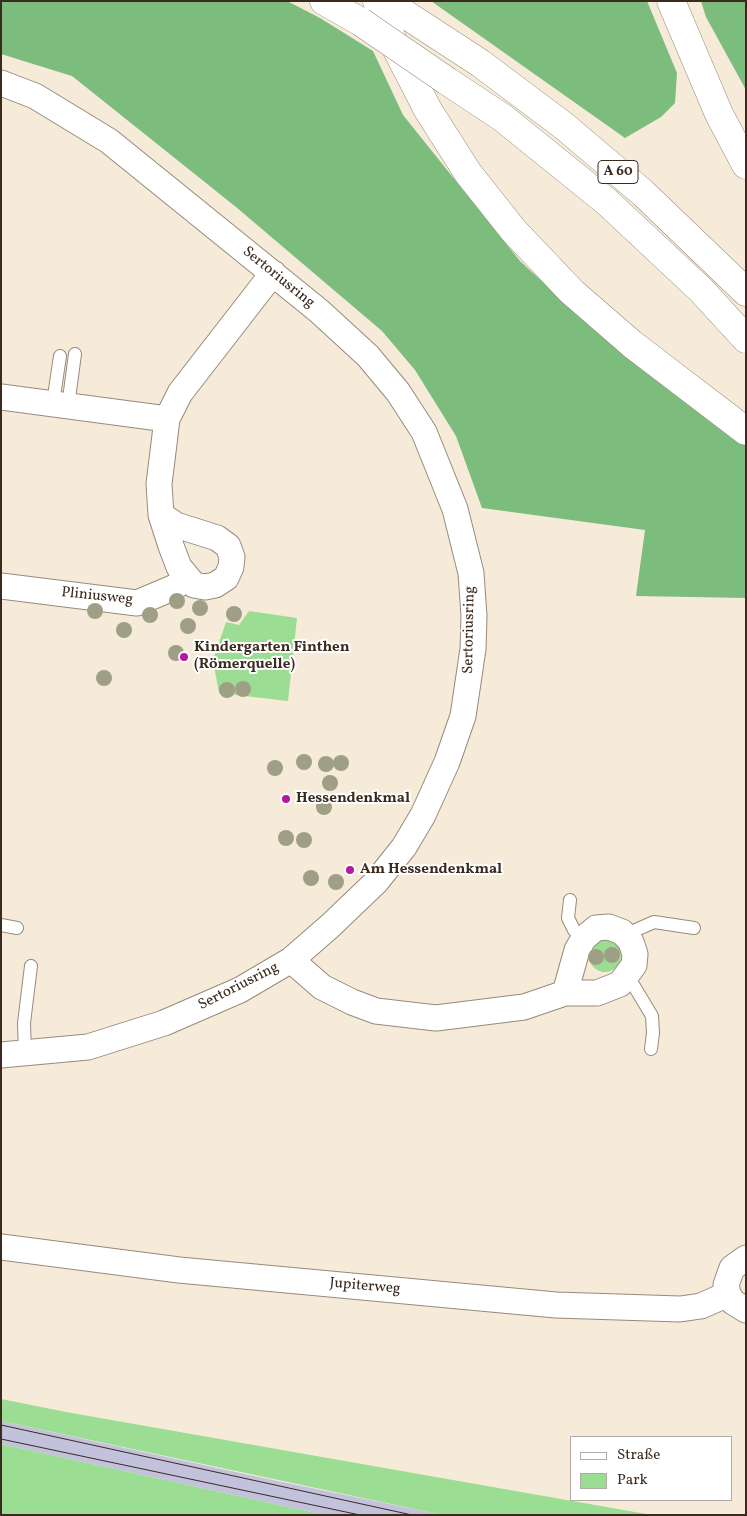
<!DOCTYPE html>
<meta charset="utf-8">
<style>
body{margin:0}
#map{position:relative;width:747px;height:1516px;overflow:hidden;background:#f5ebd8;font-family:Vollkorn,serif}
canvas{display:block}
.frame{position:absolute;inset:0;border:2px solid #3b2a1e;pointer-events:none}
.legend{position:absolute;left:570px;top:1436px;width:162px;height:65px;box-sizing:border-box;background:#fff;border:1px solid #b1aaa5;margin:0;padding:6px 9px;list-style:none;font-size:15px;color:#3b2a1e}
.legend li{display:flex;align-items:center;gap:10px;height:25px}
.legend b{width:25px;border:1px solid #b1aaa5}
</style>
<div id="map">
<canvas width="747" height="1516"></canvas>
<div class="frame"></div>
<ul class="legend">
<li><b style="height:6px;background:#fff"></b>Straße</li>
<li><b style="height:14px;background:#9bdd93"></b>Park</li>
</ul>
</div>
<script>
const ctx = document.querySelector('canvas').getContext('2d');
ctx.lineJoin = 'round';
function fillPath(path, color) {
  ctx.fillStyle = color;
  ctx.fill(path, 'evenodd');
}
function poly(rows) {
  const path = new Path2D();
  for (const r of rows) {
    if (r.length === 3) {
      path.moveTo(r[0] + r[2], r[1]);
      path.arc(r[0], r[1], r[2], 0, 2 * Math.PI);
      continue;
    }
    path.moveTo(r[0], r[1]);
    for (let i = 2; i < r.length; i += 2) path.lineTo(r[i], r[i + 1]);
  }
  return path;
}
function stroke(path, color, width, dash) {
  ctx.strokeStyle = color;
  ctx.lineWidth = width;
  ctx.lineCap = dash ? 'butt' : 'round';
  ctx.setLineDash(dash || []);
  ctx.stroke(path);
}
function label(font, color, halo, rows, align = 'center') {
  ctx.font = font + ' Vollkorn,serif';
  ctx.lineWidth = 4;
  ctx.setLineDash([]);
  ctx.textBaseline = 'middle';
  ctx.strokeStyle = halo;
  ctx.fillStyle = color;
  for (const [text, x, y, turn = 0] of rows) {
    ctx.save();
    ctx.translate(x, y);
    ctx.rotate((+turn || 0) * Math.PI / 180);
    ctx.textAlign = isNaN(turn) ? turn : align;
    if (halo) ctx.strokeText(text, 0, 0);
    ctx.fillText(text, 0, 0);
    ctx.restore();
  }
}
fillPath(poly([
 [1,1421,268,1479,443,1515,325,1515,1,1444]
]), '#c2c2dc');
fillPath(poly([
 [249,611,297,618,288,701,219,693,213,660,226,622,239,625],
 [605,956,16],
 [1,1399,66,1412,652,1515,443,1515,1,1421],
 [1,1444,325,1515,1,1515]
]), '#9bdd93');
fillPath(poly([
 [1,1,287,1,320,18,373,51,403,115,520,261,574,311,746,437,746,598,636,596,645,530,482,508,456,436,415,370,382,331,236,207,72,76,1,54],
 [431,1,647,1,677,73,675,103,661,117,625,138],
 [701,1,746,1,746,90,706,17]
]), '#7cbc7d');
const lane = poly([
 [53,403,60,356],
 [68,406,75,354],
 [570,900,568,918,574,930,584,938],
 [1,925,17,928],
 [626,937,636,930,654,922,694,928],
 [624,980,634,986,652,1016,653,1033,651,1049],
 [25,1053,24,1023,31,966]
]);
const street = poly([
 [1,83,35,96,109,141,319,311,368,356,398,392,424,432,455,509,471,573,474,616,473,649,463,716,447,762,423,815,404,847,376,882,330,926,291,960,240,990,164,1023,88,1047,1,1055],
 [1,397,167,419],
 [161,515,176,525,217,538,228,546,232,557,231,567,226,578,215,585,205,587,194,585,179,567,171,546,161,515,159,484,167,419,180,393,273,273],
 [1,586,137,603,175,587,186,577],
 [291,960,322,987,352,1002,376,1011,436,1018,524,1007,565,993,577,950,584,938,596,928,609,927,622,932,631,942,635,954,634,965,620,984,597,993,565,993],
 [1,1247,179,1270,556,1305,680,1309,701,1306,728,1294],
 [746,1258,732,1268,726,1285,728,1294,733,1302,746,1310]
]);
const highway = poly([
 [324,1,361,22],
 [377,1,394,44,428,110,468,173,514,231,572,292,632,344,746,431],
 [385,1,480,63,564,126,643,193,746,292],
 [671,1,719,114,746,165],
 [447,81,503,118,607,202,701,290,746,339]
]);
stroke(lane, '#988a7b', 14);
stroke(street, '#988a7b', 27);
stroke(highway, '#988a7b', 29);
stroke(lane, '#fff', 12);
stroke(street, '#fff', 25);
stroke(highway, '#fff', 28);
stroke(poly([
 [1,1425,412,1515],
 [1,1439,360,1515]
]), '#3b2a1e', 1);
const highwayBridge = poly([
 [361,22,447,81]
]);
stroke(highwayBridge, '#988a7b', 29, []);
stroke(highwayBridge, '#fff', 28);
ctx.fillStyle = '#9f9f85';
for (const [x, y] of [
 [177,601],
 [200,608],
 [95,611],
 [234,614],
 [150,615],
 [188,626],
 [124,630],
 [176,653],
 [104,678],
 [243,689],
 [227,690],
 [304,762],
 [341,763],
 [326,764],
 [275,768],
 [330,783],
 [324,807],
 [286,838],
 [304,840],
 [311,878],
 [336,882],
 [612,955],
 [596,957]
]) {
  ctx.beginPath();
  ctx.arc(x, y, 8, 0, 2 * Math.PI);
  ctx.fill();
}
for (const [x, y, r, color] of [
 [184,657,5,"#b5179e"],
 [286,799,5,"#b5179e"],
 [350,870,5,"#b5179e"]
]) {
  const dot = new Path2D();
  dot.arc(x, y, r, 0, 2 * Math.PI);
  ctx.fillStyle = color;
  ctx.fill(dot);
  stroke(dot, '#fff', 2);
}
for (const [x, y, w] of [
 [618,172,40]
]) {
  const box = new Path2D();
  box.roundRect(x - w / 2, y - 11.5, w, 23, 4);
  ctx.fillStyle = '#fff';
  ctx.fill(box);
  stroke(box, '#3b2a1e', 1);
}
label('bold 14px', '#3b2a1e', null, [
 ["A 60",618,172]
]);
label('15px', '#3b2a1e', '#fff', [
 ["Sertoriusring",278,278,39],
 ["Pliniusweg",97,597,6],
 ["Sertoriusring",470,630,-89],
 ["Sertoriusring",239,987,-27],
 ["Jupiterweg",365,1287,5]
]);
label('bold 15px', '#3b2a1e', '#fff', [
 ["Kindergarten Finthen",194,648],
 ["(Römerquelle)",194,665],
 ["Hessendenkmal",296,799],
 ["Am Hessendenkmal",360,870]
], 'left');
</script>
